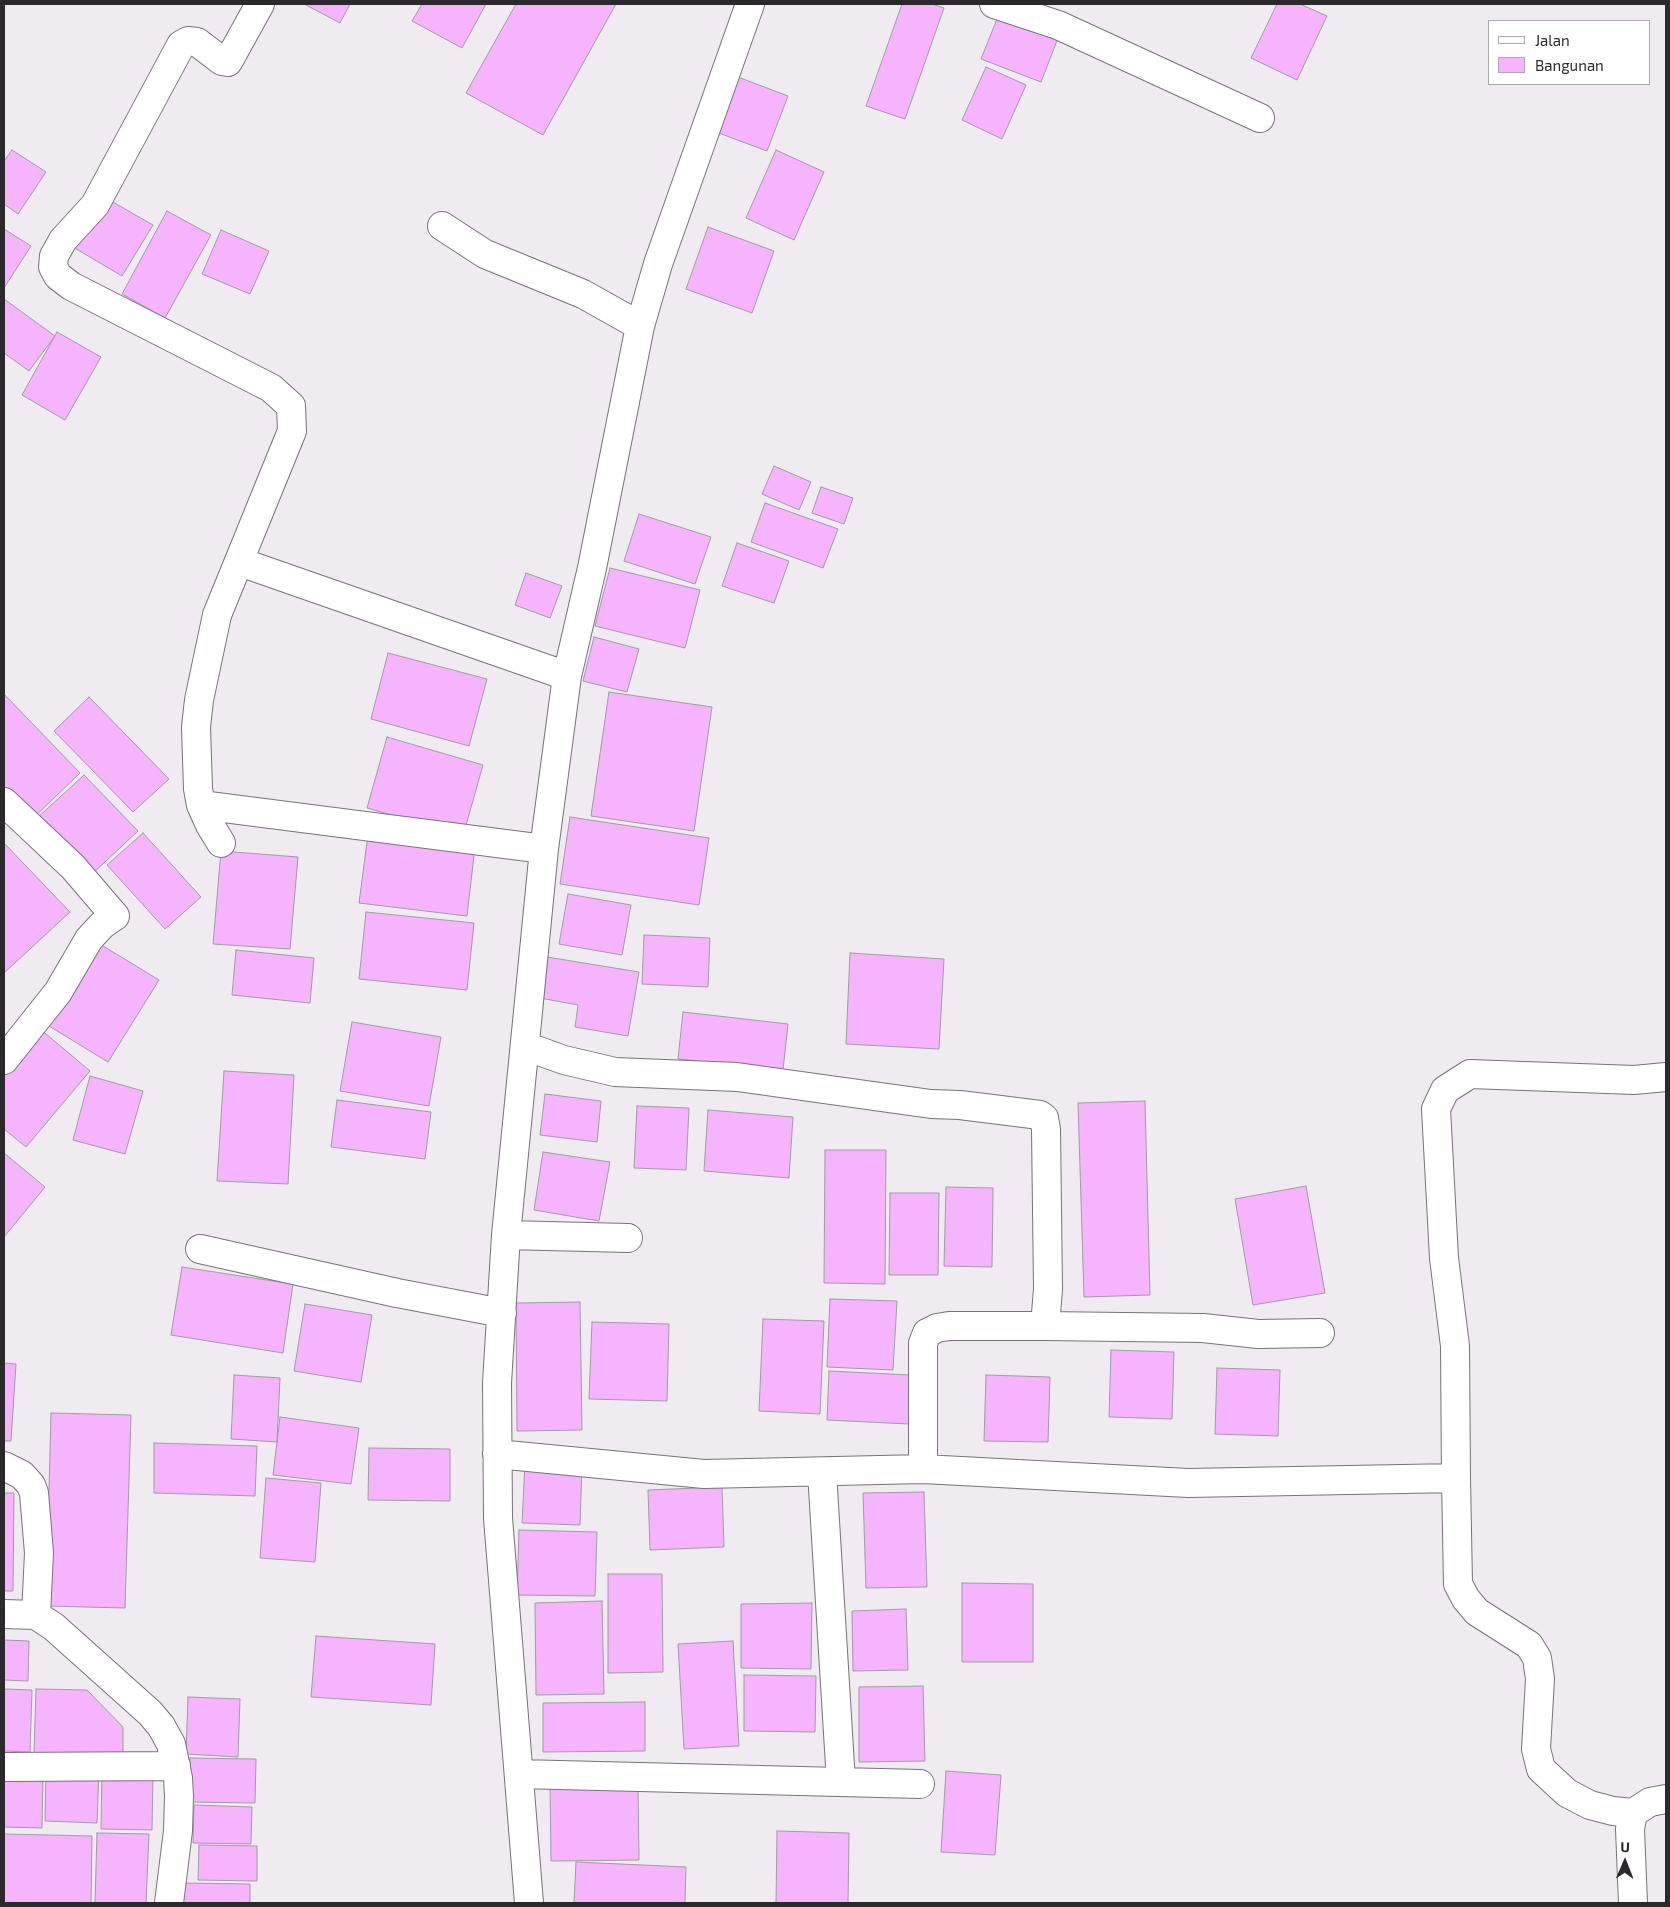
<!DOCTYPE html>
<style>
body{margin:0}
#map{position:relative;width:1670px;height:1907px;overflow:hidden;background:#f0eaf1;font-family:"Exo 2",sans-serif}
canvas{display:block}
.frame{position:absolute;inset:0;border:5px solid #2b292c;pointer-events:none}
.legend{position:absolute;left:1488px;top:20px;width:162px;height:65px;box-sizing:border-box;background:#fff;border:1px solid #aaa9ab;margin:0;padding:6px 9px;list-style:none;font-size:15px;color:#2b292c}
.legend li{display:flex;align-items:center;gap:10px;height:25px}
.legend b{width:25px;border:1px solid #aaa9ab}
.north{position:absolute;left:1600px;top:1837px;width:50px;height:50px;-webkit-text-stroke:4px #fff;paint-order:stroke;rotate:1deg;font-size:14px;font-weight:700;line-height:20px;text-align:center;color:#2b292c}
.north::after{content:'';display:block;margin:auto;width:18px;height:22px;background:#2b292c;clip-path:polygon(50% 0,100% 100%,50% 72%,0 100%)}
</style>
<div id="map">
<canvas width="1670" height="1907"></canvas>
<div class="frame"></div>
<ul class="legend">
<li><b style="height:6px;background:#fff"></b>Jalan</li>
<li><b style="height:14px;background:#f6b3fe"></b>Bangunan</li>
</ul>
<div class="north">U</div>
</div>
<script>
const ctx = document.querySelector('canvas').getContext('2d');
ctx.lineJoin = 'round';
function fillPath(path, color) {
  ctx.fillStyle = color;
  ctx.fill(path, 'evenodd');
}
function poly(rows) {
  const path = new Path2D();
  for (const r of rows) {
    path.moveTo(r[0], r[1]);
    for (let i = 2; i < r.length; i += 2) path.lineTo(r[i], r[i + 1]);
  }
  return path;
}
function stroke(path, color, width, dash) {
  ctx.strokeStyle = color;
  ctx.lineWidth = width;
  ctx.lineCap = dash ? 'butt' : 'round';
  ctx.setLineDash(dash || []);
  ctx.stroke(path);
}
const building = poly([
 [304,4,350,4,340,23,304,4],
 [422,4,486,4,462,48,412,21,422,4],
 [516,4,616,4,543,135,466,93,516,4],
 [902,4,932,4,944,8,905,119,866,106,902,4],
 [1277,4,1300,4,1327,16,1297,80,1251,58,1277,4],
 [1001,9,1060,33,1041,82,981,59,1001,9],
 [986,67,1026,85,1002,139,962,120,986,67],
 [738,77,788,96,767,151,716,132,738,77],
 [12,150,46,172,18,214,4,204,4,161,12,150],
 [776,150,824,172,794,240,746,218,776,150],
 [104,197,153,225,122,276,73,247,104,197],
 [167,211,211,235,165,318,122,294,167,211],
 [708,227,774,251,752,313,686,289,708,227],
 [4,229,31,246,4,288,4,229],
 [221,230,269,251,250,294,202,274,221,230],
 [4,299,55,336,29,371,4,353,4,299],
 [57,332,101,357,65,420,22,395,57,332],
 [774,466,811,482,799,510,762,494,774,466],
 [821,487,853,498,844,524,812,513,821,487],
 [765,503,838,529,823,568,751,542,765,503],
 [639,514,711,537,695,584,624,561,639,514],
 [737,543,789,561,774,603,722,586,737,543],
 [610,568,700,590,685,648,595,626,610,568],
 [526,573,562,586,550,618,515,605,526,573],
 [594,637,639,649,627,692,583,681,594,637],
 [388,653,487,679,469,746,371,719,388,653],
 [609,692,712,707,694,831,591,816,609,692],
 [4,694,80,773,28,823,4,798,4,694],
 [89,697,169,779,133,812,54,731,89,697],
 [387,737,483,765,463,836,367,808,387,737],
 [84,775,138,831,89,877,35,820,84,775],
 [570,817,709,838,699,905,560,884,570,817],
 [143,833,201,897,165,929,107,865,143,833],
 [368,834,475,847,467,916,359,903,368,834],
 [4,843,70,912,4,973,4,843],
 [221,851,298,857,290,949,213,944,221,851],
 [568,894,631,905,622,955,559,944,568,894],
 [366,912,474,923,467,990,359,979,366,912],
 [644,935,710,938,708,987,642,984,644,935],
 [95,941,159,980,108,1062,44,1023,95,941],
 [236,950,314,958,310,1003,232,995,236,950],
 [850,953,944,959,939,1049,846,1044,850,953],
 [547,957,639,972,628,1036,575,1027,578,1005,540,998,547,957],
 [683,1012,788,1024,783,1070,678,1059,683,1012],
 [352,1022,441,1037,429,1106,340,1091,352,1022],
 [39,1028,90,1071,26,1147,4,1129,4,1069,39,1028],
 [224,1071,294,1075,288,1184,217,1181,224,1071],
 [90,1076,143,1091,125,1154,73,1140,90,1076],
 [545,1094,601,1101,597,1142,540,1135,545,1094],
 [337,1100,431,1112,425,1159,331,1147,337,1100],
 [1145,1101,1150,1295,1084,1297,1078,1103,1145,1101],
 [637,1106,689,1108,686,1170,634,1168,637,1106],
 [708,1110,793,1117,789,1178,704,1171,708,1110],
 [825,1150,886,1150,885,1284,824,1283,825,1150],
 [543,1152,610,1162,599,1221,534,1210,543,1152],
 [4,1153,45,1187,4,1237,4,1153],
 [1306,1186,1325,1293,1253,1305,1235,1199,1306,1186],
 [946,1187,993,1188,992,1267,944,1266,946,1187],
 [890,1193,939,1193,938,1275,889,1275,890,1193],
 [182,1267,293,1284,283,1353,171,1335,182,1267],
 [830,1299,897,1301,893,1370,827,1367,830,1299],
 [580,1302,582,1430,517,1431,516,1303,580,1302],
 [305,1304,372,1315,361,1382,294,1371,305,1304],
 [763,1319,824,1321,820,1414,759,1411,763,1319],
 [592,1322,669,1324,667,1401,589,1399,592,1322],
 [1111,1350,1174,1352,1172,1419,1109,1417,1111,1350],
 [4,1363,16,1364,11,1441,4,1441,4,1363],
 [1217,1368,1280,1370,1278,1436,1215,1434,1217,1368],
 [829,1371,910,1375,909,1424,827,1420,829,1371],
 [234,1375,280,1378,277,1442,231,1439,234,1375],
 [986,1375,1050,1377,1048,1442,984,1441,986,1375],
 [51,1413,131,1415,125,1608,46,1606,51,1413],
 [280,1417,359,1428,351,1484,273,1475,280,1417],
 [154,1443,257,1446,255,1496,154,1493,154,1443],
 [369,1448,450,1449,450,1501,368,1500,369,1448],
 [525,1462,582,1464,580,1525,522,1523,525,1462],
 [266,1478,321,1483,315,1562,260,1558,266,1478],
 [722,1487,724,1547,650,1550,648,1490,722,1487],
 [924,1492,927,1587,866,1588,863,1493,924,1492],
 [4,1493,14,1493,13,1591,4,1591,4,1493],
 [519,1530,597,1532,595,1596,517,1595,519,1530],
 [608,1574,662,1574,663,1672,608,1673,608,1574],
 [962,1583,1033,1584,1033,1662,962,1662,962,1583],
 [602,1601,604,1694,536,1695,535,1603,602,1601],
 [812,1603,811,1669,741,1668,741,1604,812,1603],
 [906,1609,908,1670,853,1671,852,1611,906,1609],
 [316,1636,435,1644,431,1705,311,1697,316,1636],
 [4,1640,29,1641,28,1681,4,1680,4,1640],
 [733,1641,739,1746,684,1749,678,1644,733,1641],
 [744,1675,816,1676,815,1732,744,1731,744,1675],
 [923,1686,925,1761,859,1762,859,1687,923,1686],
 [4,1689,32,1690,30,1752,4,1751,4,1689],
 [36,1689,87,1690,123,1727,123,1756,34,1753,36,1689],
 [188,1697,240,1699,238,1757,186,1754,188,1697],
 [645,1702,645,1751,543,1752,543,1703,645,1702],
 [190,1758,256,1759,255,1803,189,1802,190,1758],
 [46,1769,99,1771,97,1823,45,1821,46,1769],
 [102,1771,153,1772,152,1830,101,1829,102,1771],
 [946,1771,1001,1775,995,1855,941,1852,946,1771],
 [4,1774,43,1775,42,1828,4,1827,4,1774],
 [638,1785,639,1860,551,1861,550,1786,638,1785],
 [194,1805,252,1807,251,1844,193,1843,194,1805],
 [777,1831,849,1833,848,1903,776,1903,777,1831],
 [97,1833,149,1834,146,1903,95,1903,97,1833],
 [4,1834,92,1836,91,1903,4,1903,4,1834],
 [199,1845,257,1846,257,1881,198,1880,199,1845],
 [576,1862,686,1867,685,1903,574,1903,576,1862],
 [179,1883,250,1884,250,1903,179,1903,179,1883]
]);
fillPath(building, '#f6b3fe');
stroke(building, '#a19ba2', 1);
const minor = poly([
 [994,4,1058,25,1260,118],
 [442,226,485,254,583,294,640,326],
 [240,562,567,676],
 [4,802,73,867,115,916,102,925,89,939,58,992,4,1060],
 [201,805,544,849],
 [221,843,210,825,201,805,198,789,196,727,199,700,217,615,292,431,291,406,271,388,71,286,58,276,53,267,54,256,63,240,95,205,181,45,188,41,197,42,222,61,228,62,260,4],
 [506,1235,628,1238],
 [200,1249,397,1293,502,1313],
 [1045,1326,1203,1328,1258,1334,1320,1333],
 [497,1454,704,1474,923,1469,923,1343,927,1333,937,1328,949,1326,1045,1326,1048,1289,1046,1129,1044,1118,1040,1115,960,1105,931,1104,737,1077,615,1072,564,1060,525,1046],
 [4,1466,22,1475,31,1485,34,1493,39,1553,36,1615],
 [923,1469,1188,1483,1456,1478,1455,1346,1444,1258,1436,1109,1445,1090,1470,1074,1634,1080,1666,1077],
 [822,1472,841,1782],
 [1456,1478,1458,1584,1466,1599,1477,1612,1529,1645,1537,1658,1540,1679,1536,1749,1541,1769,1567,1793,1590,1805,1613,1811,1633,1813],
 [4,1614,36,1615,54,1627,150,1713,161,1726,171,1744,178,1778,179,1796,178,1831,169,1903],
 [4,1767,176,1766],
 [519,1774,920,1784],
 [529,1903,498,1518,497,1383,506,1235,544,849,567,676,592,568,640,326,658,264,750,4],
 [1633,1903,1630,1829,1633,1813,1650,1802,1666,1799]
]);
stroke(minor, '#787379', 30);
stroke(minor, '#fff', 28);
</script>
